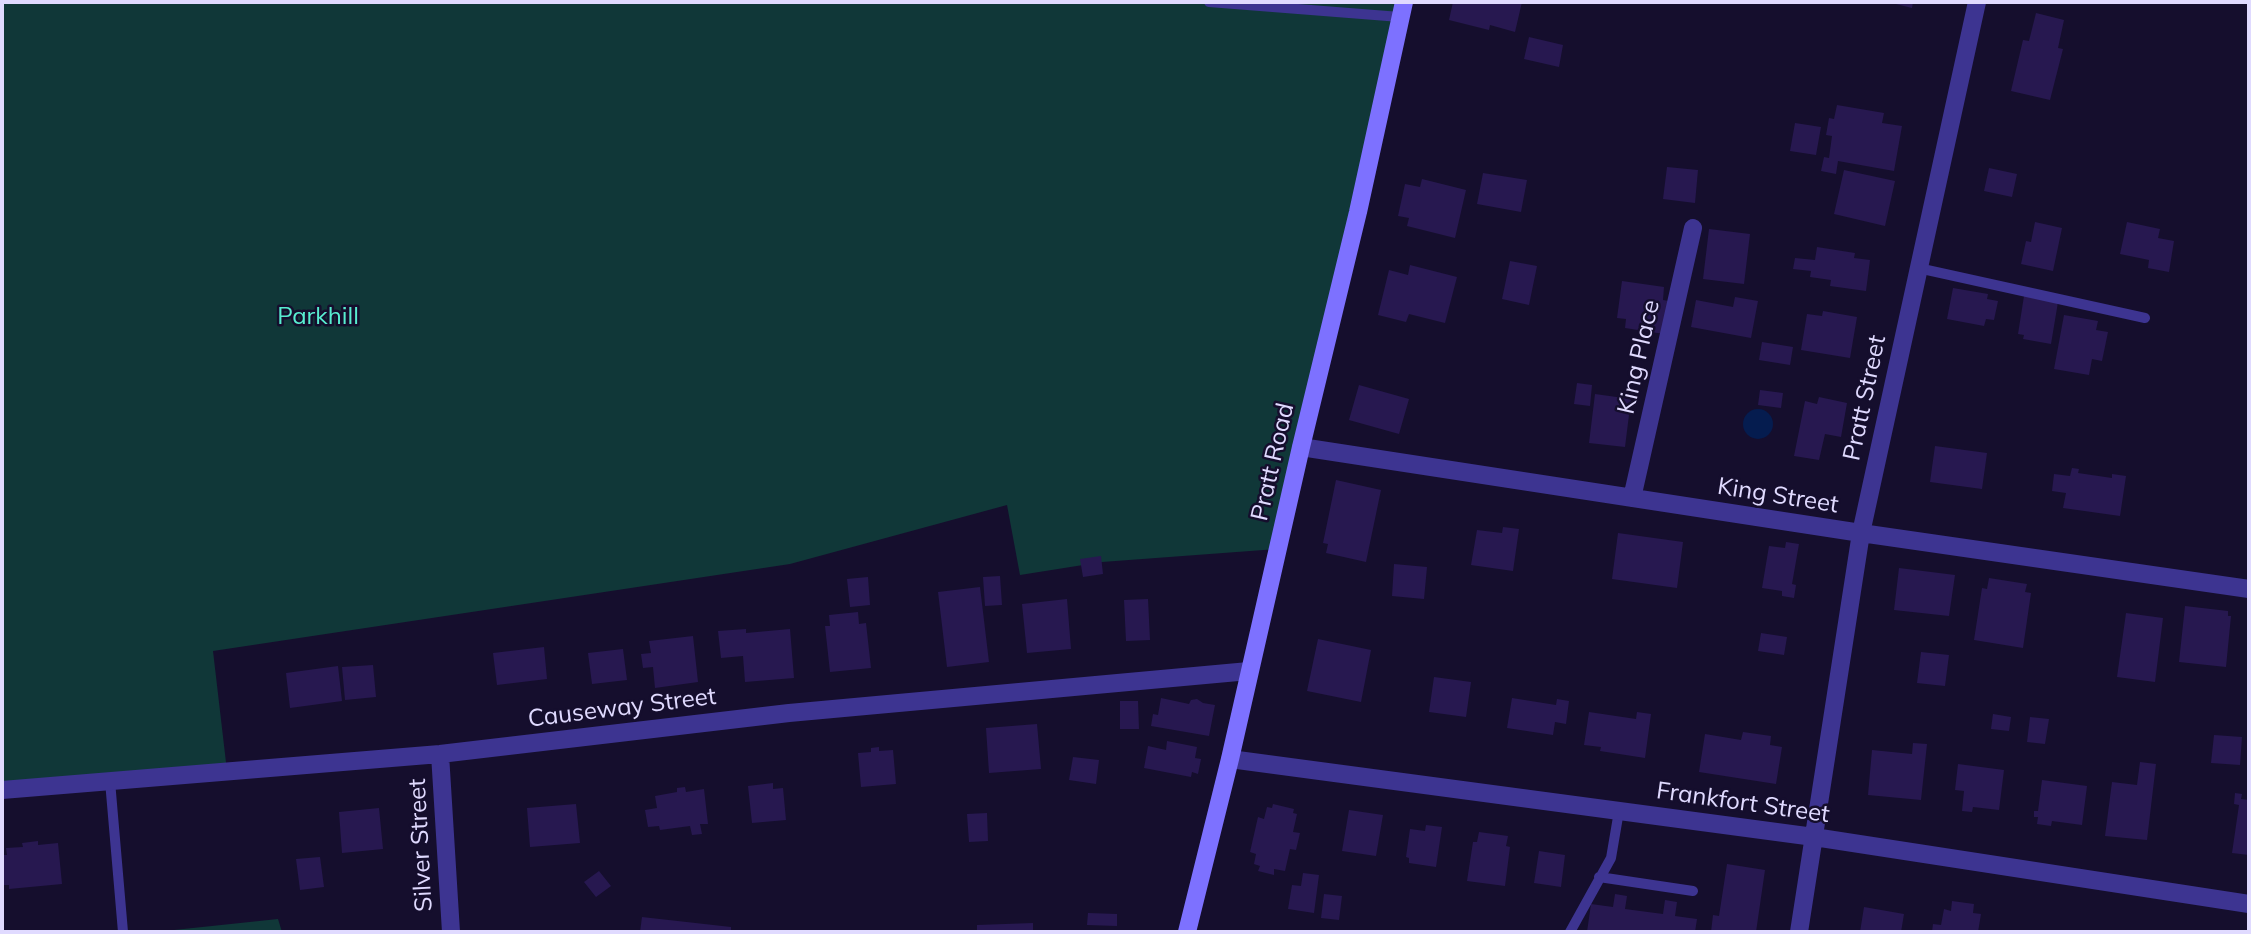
<!DOCTYPE html>
<style>
body{margin:0}
#map{position:relative;width:2251px;height:934px;overflow:hidden;background:#150e2d;font-family:Mulish,sans-serif}
canvas{display:block}
.frame{position:absolute;inset:0;border:4px solid #e0daff;pointer-events:none}
</style>
<div id="map">
<canvas width="2251" height="934"></canvas>
<div class="frame"></div>
</div>
<script>
const ctx = document.querySelector('canvas').getContext('2d');
ctx.lineJoin = 'round';
function fillPath(path, color) {
  ctx.fillStyle = color;
  ctx.fill(path, 'evenodd');
}
function poly(rows) {
  const path = new Path2D();
  for (const r of rows) {
    if (r.length === 3) {
      path.moveTo(r[0] + r[2], r[1]);
      path.arc(r[0], r[1], r[2], 0, 2 * Math.PI);
      continue;
    }
    path.moveTo(r[0], r[1]);
    for (let i = 2; i < r.length; i += 2) path.lineTo(r[i], r[i + 1]);
  }
  return path;
}
function stroke(path, color, width, dash) {
  ctx.strokeStyle = color;
  ctx.lineWidth = width;
  ctx.lineCap = dash ? 'butt' : 'round';
  ctx.setLineDash(dash || []);
  ctx.stroke(path);
}
function label(font, color, halo, rows, align = 'center') {
  ctx.font = font + ' Mulish,sans-serif';
  ctx.lineWidth = 5;
  ctx.setLineDash([]);
  ctx.textBaseline = 'middle';
  ctx.strokeStyle = halo;
  ctx.fillStyle = color;
  for (const [text, x, y, turn = 0] of rows) {
    ctx.save();
    ctx.translate(x, y);
    ctx.rotate((+turn || 0) * Math.PI / 180);
    ctx.textAlign = isNaN(turn) ? turn : align;
    if (halo) ctx.strokeText(text, 0, 0);
    ctx.fillText(text, 0, 0);
    ctx.restore();
  }
}
fillPath(poly([
 [2,2,1404,2,1277,549,1102,562,1020,575,1007,505,790,564,213,651,227,771,2,789],
 [278,919,282,932,155,932]
]), '#103738');
fillPath(poly([
 [1758,424,15]
]), '#051c4f');
fillPath(poly([
 [1453,2,1522,2,1515,32,1490,25,1489,30,1449,20],
 [1888,2,1913,2,1912,8],
 [2036,13,2064,20,2058,48,2063,49,2050,100,2011,91,2023,40,2029,41],
 [1529,37,1563,45,1559,67,1524,59],
 [1837,105,1884,113,1882,123,1902,126,1894,171,1838,161,1836,174,1821,171,1824,157,1829,158,1832,136,1826,135,1829,118,1834,119],
 [1795,123,1821,127,1816,155,1790,151],
 [1667,167,1698,170,1695,203,1663,199],
 [1989,168,2017,174,2012,197,1984,191],
 [1844,170,1895,181,1885,226,1834,214],
 [1483,173,1527,180,1521,212,1477,204],
 [1422,179,1466,190,1455,238,1407,226,1409,218,1398,216,1405,184,1420,187],
 [2035,222,2062,228,2053,271,2021,264,2026,241,2031,242],
 [2127,222,2160,229,2158,238,2174,241,2169,272,2148,268,2149,260,2120,254],
 [1709,229,1750,234,1744,284,1703,279],
 [1817,247,1855,253,1854,258,1870,260,1866,291,1830,286,1831,280,1810,277,1811,271,1793,269,1795,258,1815,260],
 [1510,261,1537,266,1529,305,1502,299],
 [1410,265,1457,277,1445,323,1409,314,1406,322,1378,315,1389,270,1408,275],
 [1622,281,1664,287,1663,300,1669,301,1664,334,1625,328,1626,319,1617,318],
 [1953,288,1988,294,1987,299,1998,301,1994,320,1986,319,1984,326,1947,319],
 [2024,296,2058,302,2051,344,2023,339,2024,335,2018,334],
 [1735,297,1758,301,1751,338,1691,327,1696,300,1733,307],
 [1823,311,1857,317,1850,358,1801,350,1807,314,1822,316],
 [2064,315,2098,321,2096,330,2108,332,2102,361,2092,359,2089,375,2054,369],
 [1762,342,1793,347,1790,365,1759,360],
 [1577,383,1592,385,1590,406,1574,404],
 [1359,385,1409,399,1399,434,1349,420],
 [1760,390,1783,393,1781,408,1758,405],
 [1595,394,1631,399,1625,447,1589,443],
 [1819,397,1847,403,1841,437,1825,434,1819,460,1794,456,1805,401,1817,404],
 [1935,446,1987,453,1982,489,1930,482],
 [2072,468,2079,469,2078,473,2112,478,2112,474,2126,476,2120,516,2063,508,2066,493,2052,491,2054,474,2070,476],
 [1336,480,1381,490,1366,562,1326,553,1328,544,1323,543],
 [1503,527,1519,529,1513,571,1471,565,1477,530,1502,533],
 [1618,533,1683,542,1677,588,1612,579],
 [1786,542,1799,544,1792,584,1796,585,1794,598,1782,596,1782,591,1762,588,1769,546,1785,548],
 [1101,556,1103,574,1083,577,1080,559],
 [1394,564,1427,567,1424,599,1392,596],
 [1899,568,1955,575,1949,616,1894,610],
 [1000,576,1002,605,985,606,983,577],
 [868,577,870,605,850,607,847,579],
 [1989,578,2027,584,2025,592,2031,593,2023,648,1974,640,1982,588,1987,589],
 [980,587,989,662,947,667,938,592],
 [1067,599,1071,649,1027,653,1022,604],
 [1148,599,1150,640,1126,641,1124,600],
 [2185,606,2228,611,2228,616,2231,616,2226,667,2179,662],
 [858,612,859,624,866,623,871,668,830,672,825,626,830,626,829,615],
 [2126,613,2163,618,2155,682,2117,677],
 [746,629,746,633,790,629,794,678,745,682,743,656,721,658,718,631],
 [1761,633,1787,637,1784,655,1758,651],
 [693,636,698,682,655,688,653,667,643,668,641,654,651,653,649,641],
 [1318,639,1371,650,1361,702,1307,691],
 [544,647,547,679,497,685,493,653],
 [623,649,627,680,592,684,588,653],
 [1921,652,1949,655,1945,686,1917,683],
 [373,665,376,697,345,700,342,667],
 [338,666,342,701,290,708,286,673],
 [1434,677,1471,682,1466,717,1429,712],
 [1161,698,1189,704,1191,700,1197,699,1203,703,1215,705,1209,736,1151,726,1153,714,1158,715],
 [1512,698,1556,705,1557,699,1569,701,1566,724,1555,722,1553,735,1507,728],
 [1120,701,1138,701,1139,729,1120,729],
 [1589,712,1636,719,1637,712,1651,714,1645,758,1600,751,1601,747,1584,745],
 [1993,714,2011,717,2009,731,1991,729],
 [2030,717,2049,719,2045,744,2027,742],
 [1037,724,1041,769,989,773,986,728],
 [1743,732,1771,736,1770,745,1782,747,1776,784,1699,772,1705,734,1741,740],
 [2214,735,2242,737,2240,765,2211,763],
 [1167,741,1197,747,1195,758,1201,759,1198,774,1192,772,1191,777,1144,768,1148,746,1166,750],
 [1913,743,1927,744,1921,800,1868,795,1872,750,1912,754],
 [879,747,879,751,893,750,896,784,861,787,858,753,871,752,871,748],
 [1073,757,1099,760,1096,784,1069,780],
 [2140,762,2156,764,2147,840,2105,836,2112,782,2137,785],
 [1958,764,2004,770,1999,810,1973,807,1972,812,1962,811,1964,791,1955,790],
 [2042,780,2087,786,2082,825,2052,821,2051,826,2037,824,2038,817,2034,817,2034,811,2038,811],
 [773,783,773,789,783,788,786,820,752,823,748,786],
 [685,787,686,792,704,789,708,824,700,824,702,834,692,835,690,826,660,830,659,826,648,827,645,810,657,808,655,796,677,792,677,788],
 [2235,793,2242,794,2241,799,2249,800,2249,855,2232,853,2239,805,2234,804],
 [576,804,580,843,530,847,527,808],
 [1273,804,1294,809,1293,813,1297,814,1293,832,1300,833,1296,850,1290,849,1285,871,1274,869,1274,875,1258,871,1260,866,1254,864,1256,854,1250,852,1258,817,1264,819,1267,807,1272,808],
 [379,808,383,849,342,853,339,812],
 [1349,810,1383,815,1376,856,1342,851],
 [987,813,988,841,969,842,967,814],
 [1426,825,1442,827,1436,867,1409,863,1409,858,1406,857,1410,829,1425,831],
 [1479,832,1508,836,1506,846,1510,847,1505,886,1467,881,1473,842,1477,842],
 [38,841,38,845,58,843,62,884,9,889,9,885,2,885,2,855,7,855,6,848,23,847,22,843],
 [1539,851,1565,855,1561,887,1534,883],
 [320,857,324,887,300,890,296,859],
 [1727,864,1765,870,1756,932,1711,932,1713,915,1719,916],
 [599,871,611,886,596,897,584,882],
 [1303,873,1319,875,1314,913,1288,909,1292,885,1301,886],
 [1324,894,1342,896,1339,920,1321,918],
 [1615,894,1627,896,1625,909,1663,914,1665,900,1677,902,1675,916,1697,919,1695,932,1587,932,1591,904,1613,907],
 [1952,901,1974,904,1973,913,1981,914,1978,932,1932,932,1933,924,1941,925,1944,909,1951,911],
 [1864,907,1904,914,1901,932,1860,932],
 [1088,913,1117,914,1117,926,1087,925],
 [642,917,731,927,731,932,640,932],
 [1033,923,1033,932,977,932,977,925]
]), '#271850');
stroke(poly([
 [1209,2,1400,17],
 [1918,268,2145,318],
 [110,781,123,932],
 [1599,877,1693,891],
 [1570,932,1611,858,1619,811]
]), '#3d3491', 10);
stroke(poly([
 [1301,447,1861,533,2249,589],
 [1632,498,1693,228],
 [440,754,451,932],
 [1230,759,1814,837,2249,904],
 [2,790,440,754,789,713,1249,671],
 [1799,932,1861,533,1977,2]
]), '#3d3491', 18);
stroke(poly([
 [1187,932,1230,759,1301,447,1358,212,1404,2]
]), '#7d71ff', 18);
label('24px', '#58edd0', '#150e2d', [
 ["Parkhill",318,317]
]);
label('24px', '#e0daff', '#150e2d', [
 ["King Place",1639,357,-77],
 ["Pratt Street",1865,398,-78],
 ["Pratt Road",1273,462,-77],
 ["King Street",1778,496,9],
 ["Causeway Street",622,708,-7],
 ["Frankfort Street",1743,803,8],
 ["Silver Street",421,845,-93]
]);
</script>
